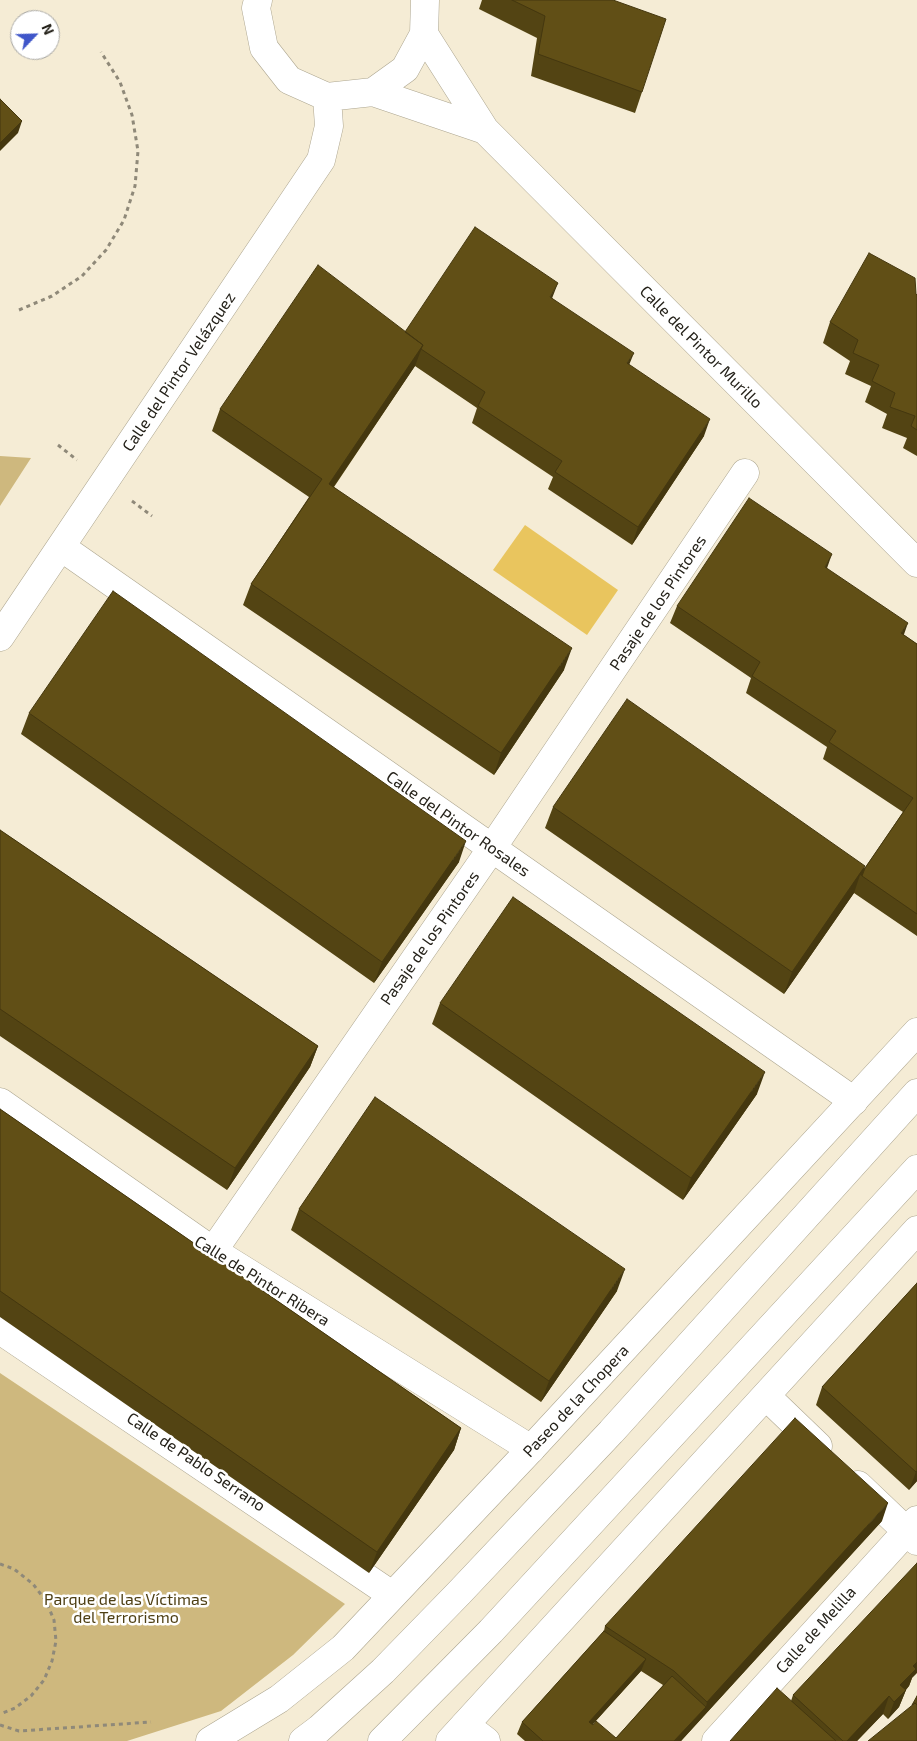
<!DOCTYPE html>
<meta charset="utf-8">
<style>
body{margin:0}
#map{position:relative;width:917px;height:1741px;overflow:hidden;background:#f5ecd5;font-family:"Exo 2",sans-serif}
canvas{display:block}
.north{position:absolute;left:10px;top:10px;width:50px;height:50px;box-sizing:border-box;background:#fff;border:1px solid #a8a7a3;border-radius:50%;rotate:66deg;font-size:14px;font-weight:700;line-height:20px;text-align:center;color:#25221a}
.north::after{content:'';display:block;margin:auto;width:18px;height:22px;background:#3f56c9;clip-path:polygon(50% 0,100% 100%,50% 72%,0 100%)}
</style>
<div id="map">
<canvas width="917" height="1741"></canvas>
<div class="north">N</div>
</div>
<script>
const ctx = document.querySelector('canvas').getContext('2d');
ctx.lineJoin = 'round';
function fillPath(path, color) {
  ctx.fillStyle = color;
  ctx.fill(path, 'evenodd');
}
function poly(rows) {
  const path = new Path2D();
  for (const r of rows) {
    path.moveTo(r[0], r[1]);
    for (let i = 2; i < r.length; i += 2) path.lineTo(r[i], r[i + 1]);
  }
  return path;
}
function stroke(path, color, width, dash) {
  ctx.strokeStyle = color;
  ctx.lineWidth = width;
  ctx.lineCap = dash ? 'butt' : 'round';
  ctx.setLineDash(dash || []);
  ctx.stroke(path);
}
function label(font, color, halo, rows, align = 'center') {
  ctx.font = font + ' "Exo 2",sans-serif';
  ctx.lineWidth = 5;
  ctx.setLineDash([]);
  ctx.textBaseline = 'middle';
  ctx.strokeStyle = halo;
  ctx.fillStyle = color;
  for (const [text, x, y, turn = 0] of rows) {
    ctx.save();
    ctx.translate(x, y);
    ctx.rotate((+turn || 0) * Math.PI / 180);
    ctx.textAlign = isNaN(turn) ? turn : align;
    if (halo) ctx.strokeText(text, 0, 0);
    ctx.fillText(text, 0, 0);
    ctx.restore();
  }
}
fillPath(poly([
 [0,456,31,458,0,506],
 [0,1373,345,1604,293,1655,221,1711,127,1741,0,1741]
]), '#ceb87e');
fillPath(poly([
 [525,525,618,590,587,635,493,570]
]), '#e9c55e');
const minor = poly([
 [258,0,256,8,264,48,289,80,327,97,373,92,405,69,424,34,425,0],
 [424,34,485,130,917,563],
 [373,92,485,130],
 [61,547,854,1101],
 [0,637,321,160,329,126,327,97],
 [0,1102,213,1251,531,1449],
 [213,1251,492,848,745,473],
 [0,1330,392,1595],
 [766,1396,818,1446],
 [858,1485,917,1541],
 [465,1725,486,1741],
 [716,1741,917,1520]
]);
const major = poly([
 [210,1741,279,1699,343,1648,531,1449,917,1032],
 [450,1741,917,1230]
]);
const highway = poly([
 [303,1741,319,1729,383,1671,459,1593,611,1432,917,1093],
 [382,1741,491,1631,917,1169]
]);
stroke(minor, '#aca58f', 29);
stroke(major, '#aca58f', 29);
stroke(highway, '#aca58f', 29);
stroke(poly([
 [19,310,52,296,82,276,106,250,124,220,135,186,138,151,132,115,120,82,101,52],
 [58,445,77,460],
 [132,501,152,516],
 [0,1564,14,1569,33,1584,46,1601,54,1620,56,1641,52,1661,44,1680,31,1696,15,1708,0,1714],
 [0,1725,19,1731,151,1722]
]), '#8f8979', 3, [4, 4]);
stroke(minor, '#fff', 28);
stroke(major, '#fff', 28);
stroke(highway, '#fff', 28);
fillPath(poly([
 [482,0,613,0,642,92,635,113,531,76,537,38,479,9],
 [916,294,917,295,917,456,903,448,907,438,882,428,887,414,865,402,871,386,845,374,850,361,823,343,830,322],
 [552,298,629,365,704,436,632,545,548,489,553,477,472,423,477,408,415,366,334,487,564,670,494,775,243,605,251,584,309,497,212,431,220,409,405,332],
 [827,569,904,635,917,644,917,936,854,893,784,994,545,828,553,807,865,868,903,812,823,759,827,747,746,693,751,678,670,623,677,606],
 [29,713,459,862,374,983,21,734],
 [0,830,318,1046,310,1067,227,1190,0,1036],
 [440,1003,757,1094,683,1200,432,1024],
 [0,1109,461,1428,454,1450,369,1573,0,1317],
 [299,1209,617,1291,541,1402,291,1230],
 [917,1283,917,1481,909,1490,816,1405,822,1387],
 [882,1521,681,1741,525,1741,517,1734,522,1722,604,1631,605,1626],
 [641,1671,663,1685,616,1738,592,1725],
 [912,1678,909,1686,906,1690,899,1707,888,1719,883,1714,857,1741,730,1741,791,1701,793,1695]
]), '#534413');
fillPath(poly([
 [22,121,18,133,0,151,0,143],
 [558,283,551,301,550,297],
 [423,345,415,366,321,505,329,484],
 [634,353,627,370,627,363],
 [710,419,704,436,632,545,638,527],
 [832,554,826,571,825,567],
 [908,623,902,640,901,633],
 [572,648,564,670,494,775,501,753],
 [466,841,459,862,374,983,382,962],
 [865,866,862,876,860,875,854,893,784,994,792,972],
 [318,1046,310,1067,227,1190,235,1168],
 [765,1072,757,1094,683,1200,691,1178],
 [625,1269,617,1291,541,1402,549,1381],
 [461,1428,454,1450,369,1573,377,1552],
 [917,1471,917,1481,909,1490,916,1472],
 [888,1503,882,1521,681,1741,674,1741,706,1707,707,1702],
 [646,1659,641,1671,584,1734,589,1722],
 [917,1662,917,1673,912,1678,909,1686,900,1696,906,1690,899,1707,888,1719,900,1685,913,1666],
 [889,1696,883,1714,857,1741,847,1741]
]), '#44370f');
const building = poly([
 [512,0,613,0,666,19,642,92,538,54,545,16,512,0],
 [0,99,22,121,0,143,0,99],
 [475,227,558,283,550,297,634,353,627,363,710,419,638,527,555,472,562,461,478,406,485,392,421,349,423,345,405,332,475,227],
 [869,253,915,278,916,294,917,295,917,430,911,426,915,416,890,407,895,393,872,381,879,365,853,353,858,340,830,322,869,253],
 [318,265,423,345,329,484,572,648,501,753,251,584,322,479,220,409,318,265],
 [749,498,832,554,825,567,908,623,901,633,917,644,917,914,862,876,865,868,913,798,829,742,836,731,752,676,760,662,677,606,749,498],
 [113,591,466,841,382,962,29,713,113,591],
 [627,699,865,866,792,972,553,807,627,699],
 [0,830,318,1046,235,1168,0,1009,0,830],
 [513,897,765,1072,691,1178,440,1003,513,897],
 [375,1097,625,1269,549,1381,299,1209,375,1097],
 [0,1109,461,1428,377,1552,0,1291,0,1109],
 [917,1283,917,1471,916,1472,822,1387,917,1283],
 [795,1418,888,1503,707,1702,674,1671,605,1626,795,1418],
 [917,1563,917,1662,913,1666,916,1669,900,1685,906,1690,894,1702,889,1696,847,1741,843,1741,793,1695,917,1563],
 [604,1631,646,1659,589,1722,593,1725,596,1721,616,1738,672,1676,706,1707,674,1741,543,1741,522,1722,604,1631],
 [777,1688,836,1741,730,1741,777,1688],
 [917,1696,917,1705,915,1703,912,1705,917,1696],
 [915,1703,917,1705,917,1741,868,1741,915,1703]
]);
fillPath(building, '#614f16');
stroke(building, '#44370f', 1);
label('16px', '#25221a', '#fff', [
 ["Calle del Pintor Murillo",701,347,45],
 ["Calle del Pintor Velázquez",179,372,-56],
 ["Pasaje de los Pintores",658,603,-56],
 ["Calle del Pintor Rosales",458,824,35],
 ["Pasaje de los Pintores",430,938,-55],
 ["Calle de Pintor Ribera",262,1281,32],
 ["Paseo de la Chopera",576,1401,-47],
 ["Calle de Pablo Serrano",196,1462,34],
 ["Calle de Melilla",816,1630,-48]
]);
label('16px', '#4e3f14', '#fff', [
 ["Parque de las Víctimas",126,1600],
 ["del Terrorismo",126,1618]
]);
</script>
